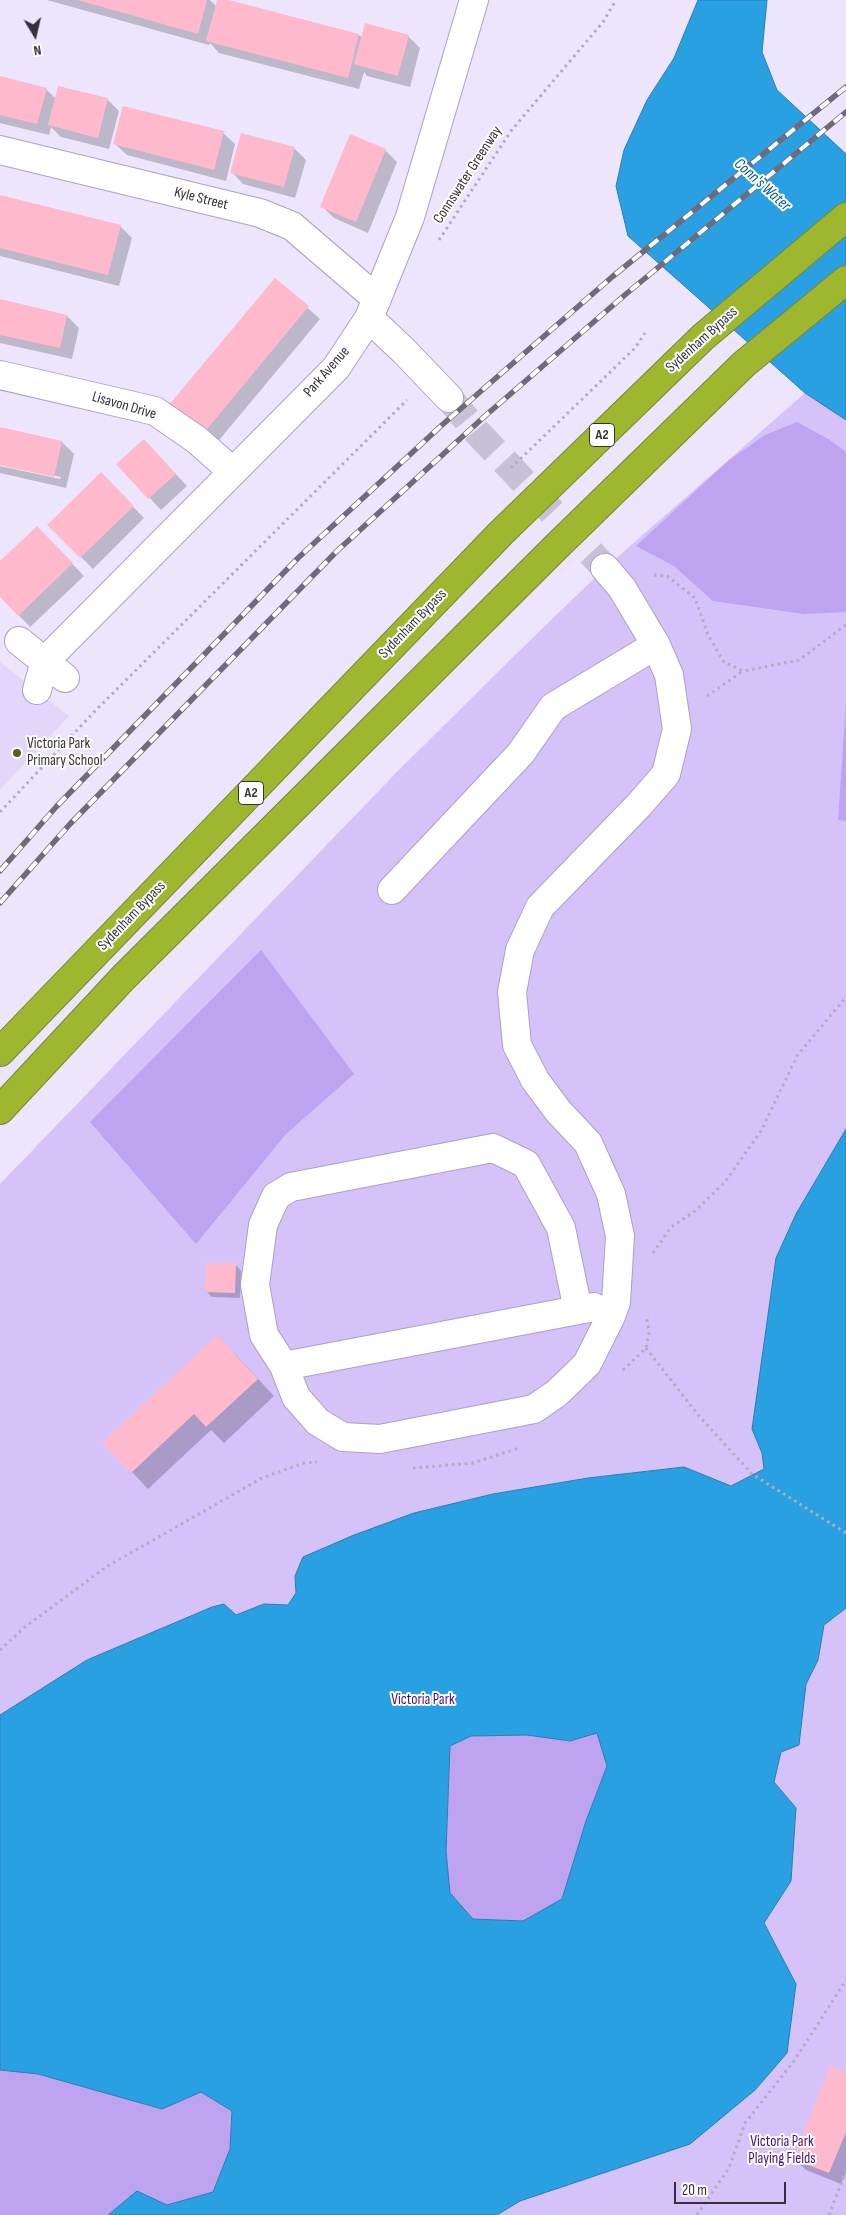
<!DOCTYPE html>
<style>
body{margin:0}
#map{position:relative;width:846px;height:2215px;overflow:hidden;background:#ece5fc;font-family:"Sofia Sans Condensed",sans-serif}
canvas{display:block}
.north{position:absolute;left:10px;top:10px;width:50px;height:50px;-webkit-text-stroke:4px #fff;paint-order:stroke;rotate:171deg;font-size:14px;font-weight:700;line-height:20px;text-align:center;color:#35303e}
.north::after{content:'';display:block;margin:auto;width:18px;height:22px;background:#35303e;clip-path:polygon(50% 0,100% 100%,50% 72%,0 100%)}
.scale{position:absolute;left:674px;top:2182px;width:112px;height:22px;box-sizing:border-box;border:2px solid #35303e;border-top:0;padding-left:6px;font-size:15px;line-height:18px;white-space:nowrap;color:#35303e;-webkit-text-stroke:4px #fff;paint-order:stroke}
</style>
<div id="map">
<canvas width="846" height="2215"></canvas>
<div class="north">N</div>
<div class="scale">20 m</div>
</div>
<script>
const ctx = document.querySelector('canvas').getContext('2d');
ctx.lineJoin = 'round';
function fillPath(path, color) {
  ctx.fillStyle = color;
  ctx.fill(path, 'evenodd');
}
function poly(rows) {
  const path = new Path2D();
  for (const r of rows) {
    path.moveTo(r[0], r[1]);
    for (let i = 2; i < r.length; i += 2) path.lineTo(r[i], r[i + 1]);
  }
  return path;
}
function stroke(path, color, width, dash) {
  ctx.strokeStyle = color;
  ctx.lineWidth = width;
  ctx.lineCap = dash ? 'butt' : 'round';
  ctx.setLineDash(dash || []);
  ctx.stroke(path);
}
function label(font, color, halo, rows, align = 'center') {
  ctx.font = font + ' "Sofia Sans Condensed",sans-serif';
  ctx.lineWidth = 4;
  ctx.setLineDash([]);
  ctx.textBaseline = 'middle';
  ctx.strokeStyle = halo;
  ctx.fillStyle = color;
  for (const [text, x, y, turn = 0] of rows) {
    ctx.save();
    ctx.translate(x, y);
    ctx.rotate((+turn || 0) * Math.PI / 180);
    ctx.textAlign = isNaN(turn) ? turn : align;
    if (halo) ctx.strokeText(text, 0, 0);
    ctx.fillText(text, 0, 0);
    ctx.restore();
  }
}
fillPath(poly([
 [0,662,69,716,0,790]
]), '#e2d7fb');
fillPath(poly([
 [805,393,846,420,846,2215,0,2215,0,1184,395,774,516,654,605,568]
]), '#d4c2f9');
fillPath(poly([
 [797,422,830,440,846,452,846,612,804,614,713,601,674,566,636,546,728,461,765,435],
 [846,702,846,821,838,820],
 [261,950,354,1074,286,1134,196,1244,90,1122],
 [597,1733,607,1766,586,1821,562,1899,523,1921,473,1919,450,1894,446,1851,450,1746,471,1736,527,1735,570,1741],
 [0,2070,38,2074,162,2109,201,2092,232,2111,230,2149,213,2192,167,2205,137,2191,108,2215,0,2215]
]), '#bda3f0');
const water = poly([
 [698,0,767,0,762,52,777,90,846,154,846,420,805,393,628,236,616,186,624,150,647,100,674,58,698,0],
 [846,1129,846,1608,824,1625,818,1660,806,1684,799,1745,781,1752,774,1782,796,1808,791,1881,764,1923,796,1984,787,2053,755,2090,690,2144,520,2201,497,2215,108,2215,137,2191,167,2205,213,2192,230,2149,232,2111,201,2092,162,2109,38,2074,0,2070,0,1715,87,1660,212,1607,224,1604,236,1615,264,1604,288,1605,296,1593,295,1576,303,1557,354,1535,414,1513,493,1494,588,1478,684,1467,731,1486,764,1469,762,1453,752,1429,776,1258,796,1214,846,1129],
 [597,1733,607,1766,586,1821,562,1899,523,1921,473,1919,450,1893,446,1851,450,1746,471,1736,527,1735,570,1741,597,1733]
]);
fillPath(water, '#28a0e2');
stroke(water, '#2c7eb1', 1);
fillPath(poly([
 [47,0,210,0,217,7,218,0,223,0,359,35,362,38,408,36,420,48,410,87,367,76,364,72,359,89,219,53,210,43,209,45],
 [0,77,46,89,56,99,107,99,119,111,109,149,61,137,51,127,49,135,0,123],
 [223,133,235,144,226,181,127,155,115,144],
 [294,148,306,160,295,198,243,184,232,172],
 [385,150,397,162,368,233,334,218,322,206],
 [0,196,120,226,132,238,119,286,0,256],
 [275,279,320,319,215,445,170,406],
 [0,301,67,316,79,328,72,359,0,343],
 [0,428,62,442,74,454,66,488,0,473,0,466,60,479,61,477,0,463],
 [155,452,187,486,161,510,118,464],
 [101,474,144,518,93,569,49,525],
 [49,540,84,576,30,627,0,595,0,563],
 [236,1265,241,1271,240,1298,212,1297,206,1291],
 [234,1353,274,1396,224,1443,211,1430,148,1489,132,1472],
 [846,2074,846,2173,841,2184,806,2170,794,2159]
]), '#0003');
fillPath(poly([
 [78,0,207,0,198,34],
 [217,0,229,0,359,34,348,78,206,41],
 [365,23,409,35,398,76,354,64],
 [0,76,47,88,37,124,0,115],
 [58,86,108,98,98,138,48,125],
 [123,106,224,131,214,170,113,144],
 [241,133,295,147,284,187,230,173],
 [350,134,386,149,356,222,320,207],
 [0,195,121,225,108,275,0,248],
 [275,278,309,306,203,434,168,406],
 [0,299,67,315,60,348,0,335],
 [0,427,62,441,54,477,0,465],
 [144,439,176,474,148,499,116,464],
 [101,472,134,506,80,558,47,525],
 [37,526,73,563,18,616,0,597,0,561],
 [206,1263,236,1263,235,1293,205,1292],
 [217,1335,258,1379,206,1427,194,1414,131,1473,102,1443],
 [830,2066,846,2073,846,2132,829,2173,793,2159]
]), '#feb9cd');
stroke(poly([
 [449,398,477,432,605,568]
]), '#c7c1d6', 28, [28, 14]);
const minor = poly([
 [0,150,260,213,292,226,377,299],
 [369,318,404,351,449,398],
 [0,375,155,411,197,440,232,471],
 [19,641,65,678],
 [37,690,45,661,336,368,369,318,410,217,474,0],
 [392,890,521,753,553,707,656,645],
 [578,1310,561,1228,526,1164,493,1148,291,1187,276,1196,263,1225,255,1285,264,1335,284,1366,296,1397,318,1422,343,1437,380,1439,534,1409,557,1393,587,1364,611,1316,616,1302,620,1236,611,1194,588,1143,558,1111,535,1080,517,1045,512,992,520,950,540,907,639,805,666,774,677,729,669,675,656,645,622,588,605,568],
 [284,1366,594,1307]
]);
const highway = poly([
 [0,1052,501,533,703,337,846,217],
 [0,1110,123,978,556,547,744,364,846,280]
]);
stroke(minor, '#aca1c4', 30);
stroke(highway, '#798834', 30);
stroke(poly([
 [439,240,511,131,603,22,616,0],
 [511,468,635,348,645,333],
 [654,575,667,576,695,598,708,635,724,662,743,671,799,660,846,625],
 [707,696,743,671],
 [0,812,95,711,407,400],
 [653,1253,671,1227,695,1211,725,1182,761,1131,797,1056,846,997],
 [646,1348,699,1416,752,1474,846,1533],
 [623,1370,646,1348,649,1333,647,1319],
 [413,1468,473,1463,519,1448],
 [0,1650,25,1627,106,1567,262,1478,304,1463,317,1462],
 [697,2215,729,2168,745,2123,794,2061,846,1980],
 [829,2215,846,2171]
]), '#b2acc0', 3, [2.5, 4]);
stroke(minor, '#fff', 28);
stroke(highway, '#9eb72e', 28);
const rail = poly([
 [0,871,56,807,298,558,442,425,612,277,846,87],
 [0,903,70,824,337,551,485,416,626,294,846,112]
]);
stroke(rail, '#706a7b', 5.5);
stroke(rail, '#fff', 4, [11]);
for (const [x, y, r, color] of [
 [17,753,5,"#56650b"]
]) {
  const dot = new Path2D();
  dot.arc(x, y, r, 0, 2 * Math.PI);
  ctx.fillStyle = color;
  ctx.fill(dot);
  stroke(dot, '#fff', 2);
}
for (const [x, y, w] of [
 [602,435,25],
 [251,793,25]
]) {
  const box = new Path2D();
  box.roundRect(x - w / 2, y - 11.5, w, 23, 4);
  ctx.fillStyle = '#fff';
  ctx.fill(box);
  stroke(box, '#35303e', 1);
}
label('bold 14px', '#35303e', null, [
 ["A2",602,435],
 ["A2",251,793]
]);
label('15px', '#35303e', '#fff', [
 ["Connswater Greenway",468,175,-57],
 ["Kyle Street",201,199,14],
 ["Sydenham Bypass",702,340,-42],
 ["Park Avenue",327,372,-49],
 ["Lisavon Drive",124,406,16],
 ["Sydenham Bypass",413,624,-46],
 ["Sydenham Bypass",132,916,-46]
]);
label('15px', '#35303e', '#fff', [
 ["Victoria Park",27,744],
 ["Primary School",27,761]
], 'left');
label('15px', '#490e82', '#fff', [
 ["Victoria Park",423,1700],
 ["Victoria Park",782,2142],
 ["Playing Fields",782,2159]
]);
label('italic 16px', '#015c88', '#fff', [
 ["Conn's Water",762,185,42]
]);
</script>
